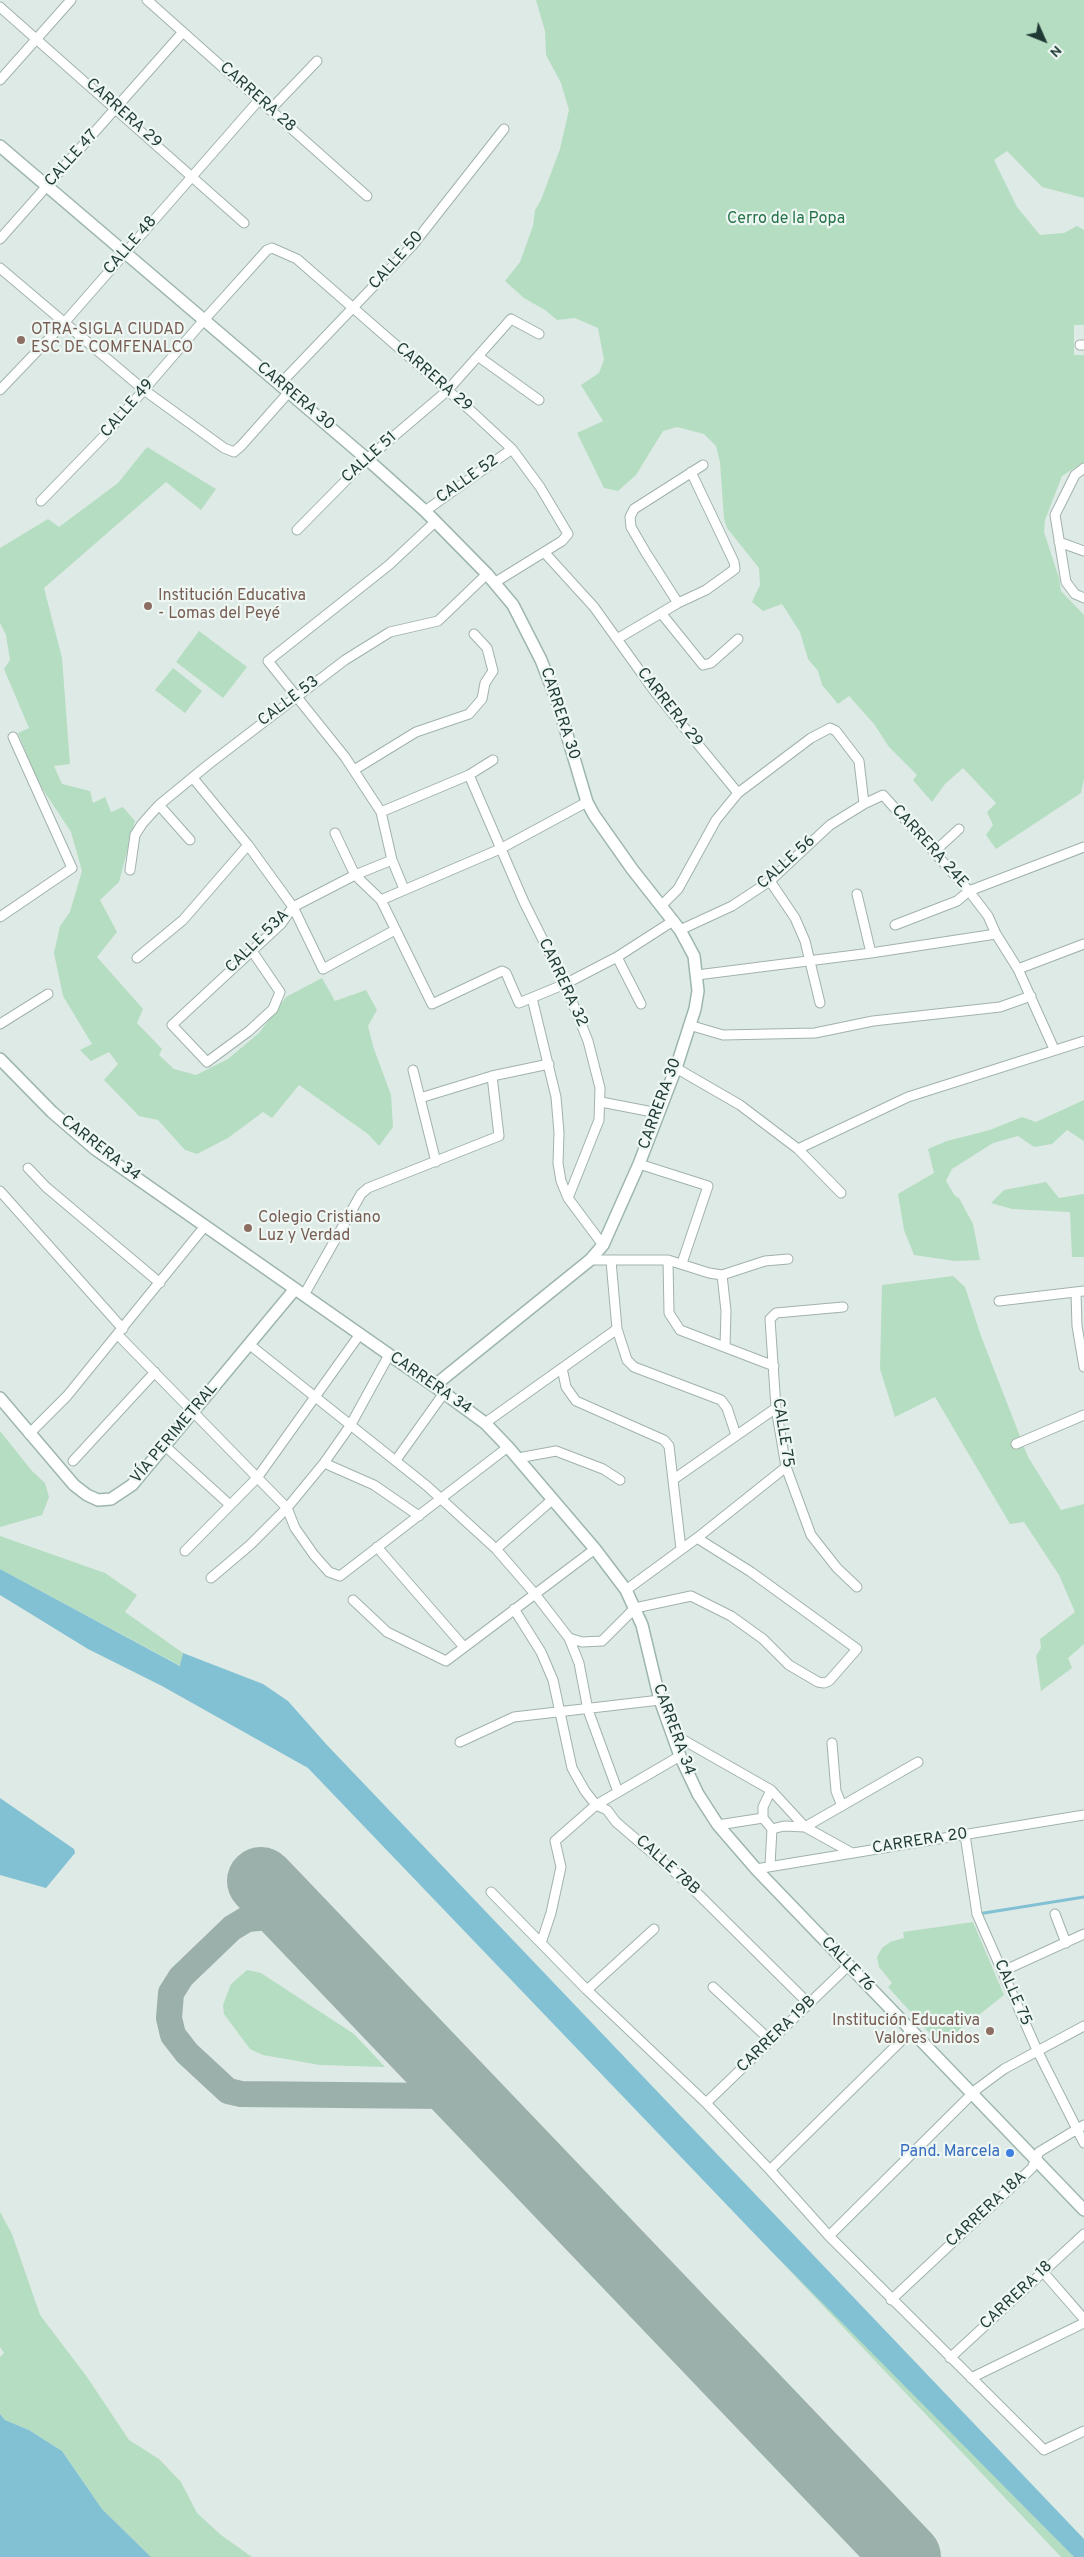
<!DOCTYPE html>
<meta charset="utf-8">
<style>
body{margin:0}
#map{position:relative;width:1084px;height:2557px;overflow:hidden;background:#deeae5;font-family:Overpass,sans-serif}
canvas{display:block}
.north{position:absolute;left:1019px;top:15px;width:50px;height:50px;-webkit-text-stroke:4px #eef7f3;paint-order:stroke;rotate:134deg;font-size:14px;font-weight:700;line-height:20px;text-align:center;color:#1f3a35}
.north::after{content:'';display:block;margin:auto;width:18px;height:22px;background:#1f3a35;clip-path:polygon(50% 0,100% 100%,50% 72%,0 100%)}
</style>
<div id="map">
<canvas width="1084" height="2557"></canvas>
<div class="north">N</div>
</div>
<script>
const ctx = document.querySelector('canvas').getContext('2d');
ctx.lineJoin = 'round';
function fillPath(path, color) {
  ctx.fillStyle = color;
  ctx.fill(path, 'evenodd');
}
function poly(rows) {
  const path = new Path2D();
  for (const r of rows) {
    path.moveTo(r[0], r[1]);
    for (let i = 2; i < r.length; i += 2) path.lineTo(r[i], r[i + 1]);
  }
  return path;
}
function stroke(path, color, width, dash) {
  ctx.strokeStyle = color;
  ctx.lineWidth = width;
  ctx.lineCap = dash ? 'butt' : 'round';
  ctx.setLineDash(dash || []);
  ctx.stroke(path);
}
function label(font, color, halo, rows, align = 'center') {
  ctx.font = font + ' Overpass,sans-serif';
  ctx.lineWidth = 4.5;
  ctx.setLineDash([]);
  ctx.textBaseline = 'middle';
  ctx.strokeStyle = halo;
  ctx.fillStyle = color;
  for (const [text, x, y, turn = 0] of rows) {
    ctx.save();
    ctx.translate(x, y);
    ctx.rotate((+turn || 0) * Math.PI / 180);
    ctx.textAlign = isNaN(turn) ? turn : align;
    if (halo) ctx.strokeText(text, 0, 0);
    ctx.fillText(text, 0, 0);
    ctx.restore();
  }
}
fillPath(poly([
 [536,0,1084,0,1084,198,1042,187,1007,151,994,160,1017,207,1040,235,1064,233,1077,226,1084,230,1084,325,1074,325,1074,355,1084,355,1084,462,1062,476,1045,520,1044,532,1059,578,1061,591,1084,615,1084,778,1081,793,996,849,986,835,993,825,987,812,996,803,963,768,945,784,932,802,913,780,917,775,889,747,874,724,849,696,838,704,822,685,818,671,808,659,800,632,782,604,763,611,752,602,760,585,759,568,727,528,724,519,720,462,716,446,704,434,677,427,663,431,636,475,618,491,604,488,577,433,603,421,581,385,599,373,604,360,598,328,575,318,557,320,545,310,524,298,505,281,520,262,533,226,535,210,541,200,560,149,569,110,561,83,546,55,545,31],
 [147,447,216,489,201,510,166,482,44,588,62,658,70,764,54,766,62,784,90,791,93,803,105,797,111,812,123,807,135,821,119,882,100,900,117,932,97,957,143,1009,137,1023,162,1049,159,1055,174,1069,196,1075,228,1059,259,1033,286,997,322,978,335,1001,366,990,377,1010,368,1026,373,1046,391,1095,393,1127,379,1146,368,1134,299,1085,272,1118,263,1112,228,1138,197,1154,185,1150,158,1120,139,1116,104,1080,118,1064,109,1052,91,1061,80,1050,92,1044,63,996,54,953,60,926,70,912,82,871,71,832,38,782,18,733,29,728,4,669,10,660,6,635,0,623,0,548,48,519,59,527,118,483],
 [199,631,247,667,223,698,176,662],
 [173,668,202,691,185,713,155,690],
 [1084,1100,1084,1141,1067,1130,1052,1144,1034,1147,1018,1136,993,1143,952,1169,946,1181,955,1196,959,1198,973,1224,980,1260,955,1261,914,1255,904,1230,898,1194,934,1173,928,1149,947,1141,990,1130,1022,1117,1036,1122],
 [1046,1182,1059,1198,1084,1194,1084,1257,1072,1257,1070,1212,1012,1209,991,1203,1004,1190],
 [953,1276,965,1287,981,1336,1028,1457,1061,1510,1084,1504,1084,1644,1068,1658,1072,1668,1041,1691,1036,1656,1041,1648,1040,1639,1075,1612,1059,1575,1024,1522,1010,1524,935,1397,895,1417,880,1369,882,1285],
 [0,1431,32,1471,45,1483,49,1497,42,1515,0,1527],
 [0,1536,105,1573,137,1595,125,1612,183,1653,181,1666,0,1569],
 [973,1922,1004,1995,955,2034,934,2038,888,1987,892,1983,879,1967,877,1957,882,1948,890,1942,904,1938,903,1932],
 [247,1970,261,1973,354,2034,385,2067,320,2065,263,2055,250,2049,224,2014,223,2005,231,1984],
 [0,2212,12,2234,40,2315,87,2377,129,2440,159,2459,181,2482,197,2513,221,2535,252,2557,151,2557,102,2509,62,2451,29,2430,5,2420,0,2414,0,2357,4,2353,0,2347],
 [771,2251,915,2395,1074,2557,1061,2557]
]), '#b5ddc2');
fillPath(poly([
 [0,1569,180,1666,183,1653,263,1684,288,1701,326,1744,1084,2539,1084,2557,1074,2557,771,2251,308,1768,162,1686,88,1649,0,1595],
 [0,1798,74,1849,75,1853,46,1888,0,1875],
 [0,2414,5,2420,29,2430,62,2451,102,2509,151,2557,0,2557]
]), '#82c1d3');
stroke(poly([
 [978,1914,1084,1897]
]), '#82c1d3', 3);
stroke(poly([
 [294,1915,247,1919,232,1928,181,1977,171,1993,169,2018,173,2035,187,2053,228,2091,241,2094,441,2096,456,2098,481,2111]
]), '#9bb0aa', 26);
stroke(poly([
 [261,1881,907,2557]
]), '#9bb0aa', 68);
const street = poly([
 [147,0,367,196],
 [0,7,244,223],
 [0,80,71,0],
 [270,110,317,61],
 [0,239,183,32],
 [0,268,144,390,224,448,234,452,241,446,289,392],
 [1080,345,1084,345],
 [479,357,539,400],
 [280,384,412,246,504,129],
 [0,390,64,323,259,100],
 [1084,468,1075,475,1055,515,1066,582,1075,594,1084,598],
 [41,501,105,435,204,320,267,250,272,248,297,259,469,409,512,449,540,487,568,534,562,541,494,583],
 [425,511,512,449],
 [297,530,367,459,447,391,511,319,539,334],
 [1059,542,1084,551],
 [544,552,594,607,655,692,738,793],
 [678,603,646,553,631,527,630,517,634,509,703,465],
 [661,613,703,665,711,663,738,639],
 [617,639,678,603,706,590,735,569,734,562,691,472],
 [354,770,416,732,469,714,482,699,485,683,493,671,487,648,474,634],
 [469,775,524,902,565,984,588,1041,600,1088,599,1120,568,1198],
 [193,778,248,845,293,907,323,969,395,930],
 [159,805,190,840],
 [381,812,469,775,493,760],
 [335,833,355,875,381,900,432,1004,502,971,506,973,519,1003,565,984,617,957,673,921],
 [934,852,959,829],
 [130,870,135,835,142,824,159,805,209,764,345,660,390,632,438,621,487,574],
 [770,881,795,918,805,941,820,1003],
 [404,889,392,860,381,812,345,757,268,661,389,565,435,522],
 [857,894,871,953],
 [381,900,500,849,587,802],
 [661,906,678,889,716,820,738,793,811,738,830,728,836,731,859,761,864,804,883,795,969,891,988,916,996,934,1018,969,1054,1049],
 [0,917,72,868,13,737],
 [895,925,957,901,969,891,1084,847],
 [680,930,732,906,770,881,830,825,864,804],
 [252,951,280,992,273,1009,249,1031,207,1062,172,1025,281,924,293,907,355,875,392,860],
 [617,957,641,1004],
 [137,958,183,920,248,845],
 [1018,969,1084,944],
 [697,975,871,953,996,934],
 [532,998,556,1097,559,1133,558,1163,561,1181,568,1198,603,1245],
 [0,1024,48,994],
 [689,1025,723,1035,815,1033,873,1021,1000,1007,1031,996],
 [676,1068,740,1105,798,1149,841,1193],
 [413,1070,436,1162],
 [420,1098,492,1076,549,1064],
 [601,1102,658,1113],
 [798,1149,908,1097,1084,1041],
 [639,1164,708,1186,682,1263],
 [28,1168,46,1187,160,1283],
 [0,1191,123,1329],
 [590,1260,668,1260,709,1273,722,1275,765,1261,788,1259],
 [668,1260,669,1313,680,1330,774,1366],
 [611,1261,617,1329,627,1360,634,1367,721,1400,727,1408,736,1435],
 [722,1275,726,1311,725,1346],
 [1076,1293,1077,1326,1084,1367],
 [304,1295,361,1194,368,1188,499,1136,492,1076],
 [999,1301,1084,1291],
 [843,1307,776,1313,770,1319,776,1408,786,1467,811,1535,837,1568,857,1587],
 [118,1335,287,1508,295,1528,314,1555,329,1572,340,1576,508,1447],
 [250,1345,427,1486,496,1549,535,1594,569,1638,579,1663,588,1710,618,1792],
 [562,1368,566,1387,576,1401,664,1440,669,1446,681,1549],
 [485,1423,617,1329],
 [29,1434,67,1396,205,1226],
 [1016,1444,1084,1415],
 [165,1446,230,1505],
 [518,1458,556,1451,603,1469,620,1480],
 [396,1460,444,1393],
 [73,1461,155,1372],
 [324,1463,374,1485,419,1516],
 [674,1479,776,1408],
 [377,1547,464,1647],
 [496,1549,553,1499],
 [185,1551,257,1478,360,1334],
 [211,1578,250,1545,287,1508,324,1463,350,1426,389,1355],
 [626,1590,697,1538,786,1467],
 [353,1600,387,1632,446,1661,595,1549],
 [514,1609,541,1652,553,1680,572,1768,585,1791,596,1805,607,1810,616,1822,686,1882,809,2004],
 [569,1638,582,1642,602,1641,635,1608,691,1596,731,1616,763,1639,789,1665,818,1682,824,1683,829,1681,857,1649,751,1572,697,1538],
 [671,1733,771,1790,763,1807,763,1818,772,1829,784,1826,805,1827,918,1762],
 [460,1742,514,1717,660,1700],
 [832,1743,836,1791,842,1806],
 [771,1790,805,1827,852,1853],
 [718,1825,763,1818],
 [965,1835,977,1914,1037,2050,1084,2143],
 [770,1865,772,1829],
 [756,1869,1084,1815],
 [491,1892,587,1990,706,2103,770,2170,829,2236,1044,2450,1084,2431],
 [1055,1914,1066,1943],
 [541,1943,551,1913,561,1867,555,1841,596,1805,680,1756],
 [1003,1971,1084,1934],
 [713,1987,771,2041],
 [587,1990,654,1929],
 [706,2103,848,1966],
 [770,2170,911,2031],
 [829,2236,977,2089,1004,2069,1084,2026],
 [1044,2273,1084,2319],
 [891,2300,1032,2168,1039,2152,1084,2125],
 [950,2358,1084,2234],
 [971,2378,1084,2323]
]);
const secondary = poly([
 [0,146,367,459,425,511,487,574,513,605,541,660,557,701,587,802,594,815,632,869,680,930,694,956,698,991,695,1009,676,1068,639,1164,603,1245,590,1260,434,1386],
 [0,1059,52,1112,95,1149,444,1393,485,1423,508,1447,595,1549,626,1590,642,1625,660,1700,680,1756,698,1794,718,1825,756,1869,1084,2210],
 [0,1398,74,1485,87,1495,98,1500,111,1499,132,1485,295,1289]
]);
stroke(street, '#a1b2ad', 11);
stroke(secondary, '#9db6af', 14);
stroke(street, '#fff', 9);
stroke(secondary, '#fff', 11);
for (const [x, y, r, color] of [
 [21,340,5,"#8d6e63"],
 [148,606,5,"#8d6e63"],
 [248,1228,5,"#8d6e63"],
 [990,2031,5,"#8d6e63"],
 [1010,2153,5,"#3f7fe0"]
]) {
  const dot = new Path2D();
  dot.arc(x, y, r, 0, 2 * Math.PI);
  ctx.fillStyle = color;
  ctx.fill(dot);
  stroke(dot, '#eef7f3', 2);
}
label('16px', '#1f3a35', '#eef7f3', [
 ["CARRERA 28",257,98,42],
 ["CARRERA 29",123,114,42],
 ["CALLE 47",72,159,-48],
 ["CALLE 48",131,246,-49],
 ["CALLE 50",397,261,-48],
 ["CARRERA 29",433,378,41],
 ["CARRERA 30",295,397,40],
 ["CALLE 49",128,409,-49],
 ["CALLE 51",370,458,-42],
 ["CALLE 52",468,480,-35],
 ["CALLE 53",289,702,-37],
 ["CARRERA 29",669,708,52],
 ["CARRERA 30",559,714,72],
 ["CARRERA 24E",929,847,48],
 ["CALLE 56",787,863,-42],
 ["CALLE 53A",258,942,-45],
 ["CARRERA 32",562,983,65],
 ["CARRERA 30",661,1104,-70],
 ["CARRERA 34",100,1149,38],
 ["CARRERA 34",430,1384,35],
 ["CALLE 75",782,1433,81],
 ["VÍA PERIMETRAL",175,1434,-50],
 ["CARRERA 34",673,1730,70],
 ["CARRERA 20",920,1842,-9],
 ["CALLE 78B",667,1866,42],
 ["CALLE 76",847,1965,46],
 ["CALLE 75",1012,1993,66],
 ["CARRERA 19B",777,2035,-44],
 ["CARRERA 18A",987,2210,-43],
 ["CARRERA 18",1017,2296,-43]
]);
label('16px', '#277349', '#eef7f3', [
 ["Cerro de la Popa",786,220]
]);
label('16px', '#785e54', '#eef7f3', [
 ["OTRA-SIGLA CIUDAD",31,331],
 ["ESC DE COMFENALCO",31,349],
 ["Institución Educativa",158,597],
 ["- Lomas del Peyé",158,615],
 ["Colegio Cristiano",258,1219],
 ["Luz y Verdad",258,1237],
 ["Institución Educativa",980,2022,"right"],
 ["Valores Unidos",980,2040,"right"]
], 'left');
label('16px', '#366cbe', '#eef7f3', [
 ["Pand. Marcela",1000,2153]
], 'right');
</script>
